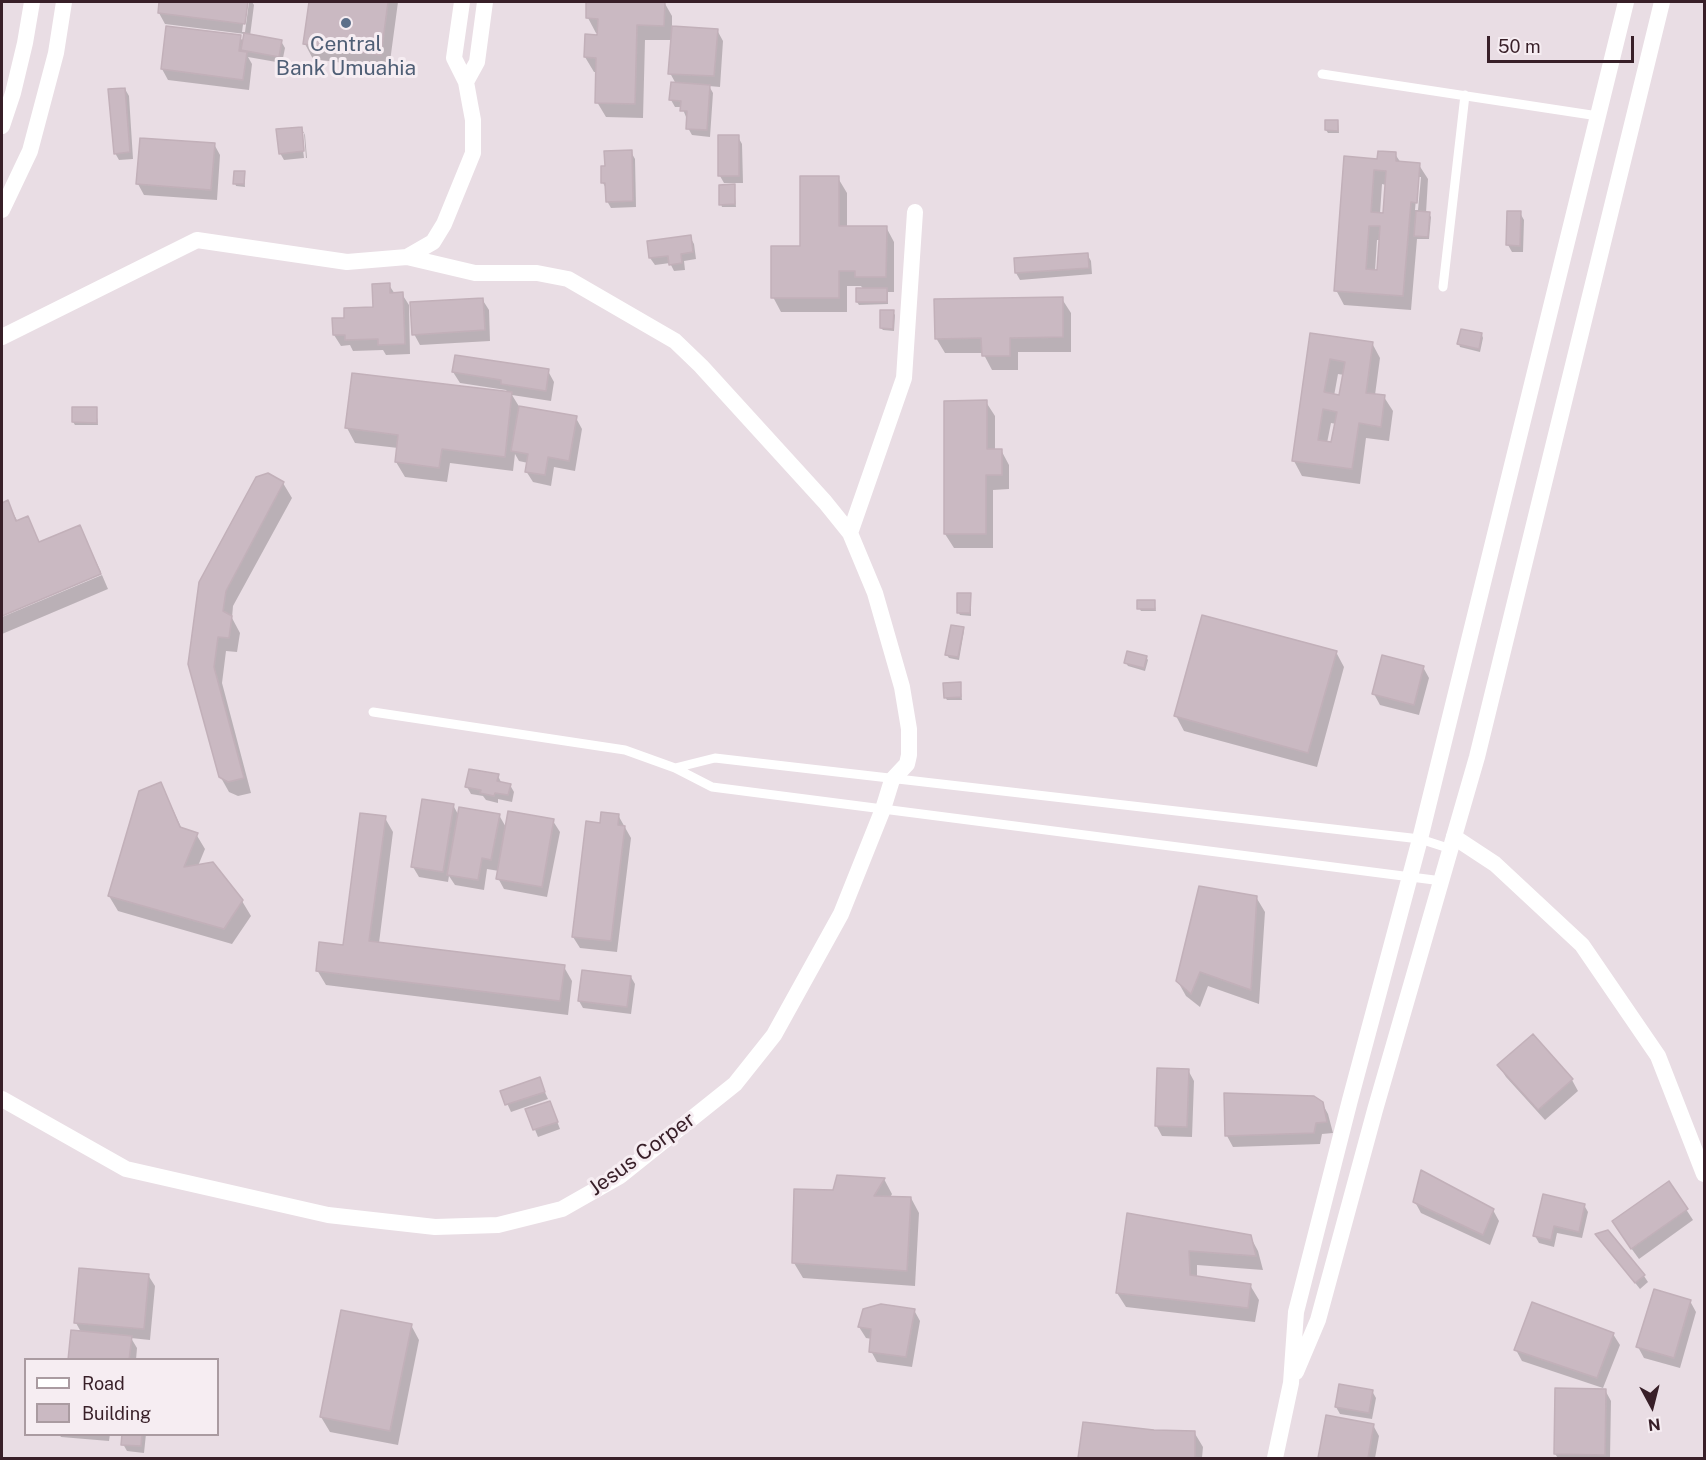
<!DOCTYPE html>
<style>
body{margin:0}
#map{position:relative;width:1706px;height:1460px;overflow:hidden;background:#e9dde4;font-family:"Public Sans",sans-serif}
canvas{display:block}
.frame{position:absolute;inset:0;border:3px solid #381f28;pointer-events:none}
.legend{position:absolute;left:24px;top:1358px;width:195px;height:78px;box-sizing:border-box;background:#f6edf2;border:2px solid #aa9ba1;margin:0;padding:8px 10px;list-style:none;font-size:18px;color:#381f28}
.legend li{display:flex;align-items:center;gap:12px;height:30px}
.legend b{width:30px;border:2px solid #aa9ba1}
.north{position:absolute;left:1622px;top:1376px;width:60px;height:60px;-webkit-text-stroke:4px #f6edf2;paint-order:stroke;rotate:173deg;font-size:16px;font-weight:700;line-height:24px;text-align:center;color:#381f28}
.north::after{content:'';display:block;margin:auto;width:21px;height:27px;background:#381f28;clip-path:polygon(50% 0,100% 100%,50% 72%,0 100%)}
.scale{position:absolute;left:1487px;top:36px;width:147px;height:27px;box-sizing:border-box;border:3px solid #381f28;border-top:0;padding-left:8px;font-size:18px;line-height:21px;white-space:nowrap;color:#381f28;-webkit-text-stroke:4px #f6edf2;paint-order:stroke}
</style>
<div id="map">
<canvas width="1706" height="1460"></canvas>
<div class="frame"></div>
<ul class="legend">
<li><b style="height:8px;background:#fff"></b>Road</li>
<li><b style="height:16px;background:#cab9c2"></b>Building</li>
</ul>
<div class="north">N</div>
<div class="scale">50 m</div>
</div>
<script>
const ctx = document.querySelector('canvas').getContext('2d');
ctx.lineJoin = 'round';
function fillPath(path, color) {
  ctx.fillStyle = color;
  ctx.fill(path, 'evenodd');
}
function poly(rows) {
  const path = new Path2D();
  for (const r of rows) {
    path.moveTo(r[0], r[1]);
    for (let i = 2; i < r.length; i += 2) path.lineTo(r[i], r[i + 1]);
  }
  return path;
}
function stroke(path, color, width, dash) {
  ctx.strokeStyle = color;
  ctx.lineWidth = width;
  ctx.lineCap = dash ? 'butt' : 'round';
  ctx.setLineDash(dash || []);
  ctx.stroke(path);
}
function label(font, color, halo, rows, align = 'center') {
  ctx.font = font + ' "Public Sans",sans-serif';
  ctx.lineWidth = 6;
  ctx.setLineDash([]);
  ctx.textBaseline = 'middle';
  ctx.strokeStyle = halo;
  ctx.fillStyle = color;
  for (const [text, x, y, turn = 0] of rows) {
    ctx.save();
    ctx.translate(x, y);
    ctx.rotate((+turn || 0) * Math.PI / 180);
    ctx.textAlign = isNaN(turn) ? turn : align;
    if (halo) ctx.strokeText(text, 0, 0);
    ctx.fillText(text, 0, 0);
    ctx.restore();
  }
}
fillPath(poly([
 [161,2,252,2,254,5,250,36,281,41,285,48,282,63,248,57,252,64,249,90,168,80,162,69,240,37,244,43,245,34,165,24,159,13],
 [246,2,249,2,245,32,242,32],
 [311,2,398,2,389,69,313,59,305,44],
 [588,2,664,2,672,16,672,28,717,30,723,41,720,87,709,86,713,93,710,137,692,135,688,128,689,118,686,117,682,107,675,107,671,100,676,84,670,73,672,40,645,40,643,118,606,117,597,102,598,72,594,72,585,57,599,36,599,33,596,33,588,18],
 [125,89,129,96,133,159,119,160,115,153],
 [1338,122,1339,133,1328,133,1326,130],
 [301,128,304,133,301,133,304,158,284,160,280,153],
 [304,133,305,135,307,158,306,158],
 [738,137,742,144,743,183,724,183,720,176],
 [141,139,214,144,220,155,217,200,144,195,138,184],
 [631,152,635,159,636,207,611,208,607,201,607,190,603,183],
 [1395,154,1401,163,1419,165,1428,179,1426,213,1429,214,1431,217,1429,239,1417,239,1411,310,1344,305,1336,290,1346,158,1379,161],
 [1418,177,1421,177,1418,210,1415,210],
 [1382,184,1386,185,1384,215,1380,214],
 [1377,240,1380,240,1378,272,1375,271],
 [244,173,245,187,236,186,235,183],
 [838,178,847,193,847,227,886,227,894,242,894,292,888,292,888,304,859,305,857,302,864,290,861,286,847,286,847,312,781,312,773,297],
 [734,186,736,207,722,207,721,204],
 [1520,213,1524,220,1523,252,1512,252,1508,245],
 [690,237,694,244,696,259,684,261,685,270,674,271,670,263,655,265,650,258],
 [1087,254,1091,261,1092,274,1020,280,1016,273],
 [389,285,395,294,402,294,409,305,410,354,386,355,383,350,353,351,350,345,341,346,334,335,346,319,374,308],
 [482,299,489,310,490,341,420,345,414,334],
 [1062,299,1071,313,1071,352,1018,352,1018,370,992,370,983,353,945,353,936,338],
 [893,312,895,315,894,331,883,330,881,328],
 [1312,335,1372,343,1380,358,1375,395,1384,397,1393,411,1389,441,1366,438,1360,484,1302,476,1294,461],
 [1338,374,1344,375,1340,397,1334,396],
 [1331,423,1336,424,1333,444,1327,443],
 [1482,335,1483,338,1480,352,1460,347,1459,344],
 [548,371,554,382,551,401,512,395,520,408,576,418,582,429,575,471,554,467,551,486,533,482,526,471,528,463,519,461,515,454,513,471,450,463,447,482,405,477,396,462,398,448,355,443,347,428,508,393,506,390,460,383,453,372],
 [986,402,995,416,995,450,1001,450,1009,465,1009,489,993,490,993,548,954,548,945,534],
 [96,409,98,425,75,425,73,422],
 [268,475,283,483,292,498,233,606,232,618,240,633,237,652,226,651,222,683,251,793,238,796,229,792,220,776,190,664],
 [7,502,18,522,27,518,40,543,79,527,101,572,2,614,2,504],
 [102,575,108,589,2,634,2,617],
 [970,594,971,597,971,616,960,615,958,612],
 [1154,601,1156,611,1141,611,1139,608],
 [963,628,964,631,959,660,949,658,947,655],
 [1336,652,1344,667,1317,767,1184,731,1176,716],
 [1146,657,1148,660,1145,671,1128,666,1126,663],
 [1423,667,1429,678,1419,715,1380,705,1374,694],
 [960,684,962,700,947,700,945,697],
 [498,776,502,784,510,785,514,792,512,802,498,799,498,803,486,800,483,796,471,794,467,787],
 [161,784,182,829,196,834,205,849,198,866,242,901,251,916,232,944,118,911,109,896],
 [453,805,459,816,499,815,507,829,553,821,560,832,547,897,504,889,498,878,499,871,487,869,484,890,455,885,449,876,448,882,419,877,413,867],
 [618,815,631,838,617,952,580,948,573,937,601,825],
 [385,818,393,832,379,943,564,967,572,981,568,1015,326,985,317,970,344,946],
 [1256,897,1265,912,1259,1004,1208,986,1200,1007,1186,996,1177,980],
 [631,977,635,984,631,1014,583,1008,579,1001],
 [1499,1066,1572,1080,1578,1091,1545,1120,1506,1077],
 [1188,1070,1194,1081,1192,1137,1162,1136,1156,1125],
 [539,1079,548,1099,511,1112,502,1092],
 [550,1103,560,1129,538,1137,527,1110],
 [1322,1103,1328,1114,1333,1133,1322,1134,1320,1144,1233,1147,1227,1136],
 [884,1179,892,1194,890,1198,911,1198,919,1213,915,1286,803,1278,794,1263,834,1191],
 [1669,1183,1693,1220,1639,1259,1620,1233],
 [1415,1202,1493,1210,1499,1221,1490,1245,1421,1213],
 [1584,1205,1588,1212,1582,1238,1557,1233,1554,1247,1539,1243,1535,1236],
 [1128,1215,1250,1236,1258,1251,1263,1270,1197,1265,1197,1277,1250,1285,1259,1300,1255,1322,1126,1307,1117,1293],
 [1597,1235,1644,1276,1648,1282,1640,1289],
 [148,1275,155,1286,150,1340,131,1338,137,1348,136,1360,70,1360,81,1332,76,1323],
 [1690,1301,1696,1312,1680,1368,1644,1358,1638,1347],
 [914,1310,920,1321,912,1367,877,1362,871,1351,872,1339,866,1338,859,1327],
 [411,1325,419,1340,398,1445,330,1432,321,1417],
 [1613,1334,1620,1345,1603,1388,1522,1361,1516,1350],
 [1605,1390,1611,1401,1610,1458,1558,1458,1555,1454],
 [1372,1391,1376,1398,1372,1419,1340,1414,1336,1407],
 [1327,1417,1373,1425,1379,1436,1375,1458,1319,1458],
 [1084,1423,1154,1432,1194,1432,1203,1447,1202,1458,1080,1458],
 [59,1434,110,1434,109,1441,61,1437],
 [124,1434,146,1434,144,1453,127,1451,123,1444]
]), '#0003');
const building = poly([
 [159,2,248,2,245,24,158,13,159,2],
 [309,2,388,2,381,55,303,44,309,2],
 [586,2,665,2,664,26,637,25,635,104,595,103,596,58,584,57,585,34,597,35,598,19,586,18,586,2],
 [166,26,241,35,239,51,247,52,243,80,161,69,166,26],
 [672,26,718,29,714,76,668,74,672,26],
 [244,33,282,40,279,57,241,50,244,33],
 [671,82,710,85,707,130,686,129,687,111,680,111,681,101,669,100,671,82],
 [125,88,130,152,114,154,108,89,125,88],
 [1325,120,1338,120,1338,131,1325,130,1325,120],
 [302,127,304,151,279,154,276,129,302,127],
 [718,135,739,135,739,176,718,176,718,135],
 [140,138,215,143,211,190,136,184,140,138],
 [632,150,633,201,606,202,605,183,601,183,601,166,605,166,604,151,632,150],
 [1378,151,1396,152,1396,161,1420,163,1417,203,1411,202,1403,296,1334,291,1344,156,1377,159,1378,151],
 [1374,170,1386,171,1383,213,1371,212,1374,170],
 [1369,226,1380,226,1377,270,1366,269,1369,226],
 [234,171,245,171,244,184,233,184,234,171],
 [800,176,839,176,839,226,887,226,886,277,855,277,855,271,839,271,839,298,771,298,771,246,800,246,800,176],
 [735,184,735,204,719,205,719,185,735,184],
 [1416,211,1430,212,1428,237,1414,236,1416,211],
 [1507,211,1521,211,1520,246,1506,245,1507,211],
 [691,235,693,252,681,254,682,263,669,265,668,256,649,258,647,241,691,235],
 [1088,253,1089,268,1015,273,1014,258,1088,253],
 [390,283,390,293,403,292,405,344,378,345,378,339,345,340,345,335,333,335,332,318,344,318,344,308,373,307,372,284,390,283],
 [856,288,887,288,887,302,856,302,856,288],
 [1063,297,1063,337,1010,338,1010,356,982,356,981,338,935,339,934,299,1063,297],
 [483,298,485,330,412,335,410,302,483,298],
 [880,310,894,310,893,329,880,328,880,310],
 [1461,329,1482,333,1479,349,1457,344,1461,329],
 [1310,333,1373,342,1366,393,1385,395,1381,427,1359,423,1352,469,1292,461,1310,333],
 [1330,359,1345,362,1339,395,1324,392,1330,359],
 [1323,409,1337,412,1331,442,1318,440,1323,409],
 [455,355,549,369,546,391,501,384,501,380,452,372,455,355],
 [352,373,512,392,505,457,442,449,439,468,395,462,398,435,345,428,352,373],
 [987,400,987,449,1002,449,1002,475,986,475,986,534,944,534,944,401,987,400],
 [519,406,577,416,569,461,548,457,545,475,525,472,528,454,511,451,519,406],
 [72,407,97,407,97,423,72,422,72,407],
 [268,473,284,482,226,591,223,611,232,616,229,638,218,637,214,667,244,778,228,782,219,777,188,664,199,582,256,477,268,473],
 [8,500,16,521,28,516,39,542,80,525,101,574,2,616,2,503,8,500],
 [957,593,971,593,970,613,957,613,957,593],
 [1137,600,1155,600,1155,609,1137,609,1137,600],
 [1202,615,1337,651,1308,753,1174,716,1202,615],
 [951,625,964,627,958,657,945,655,951,625],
 [1127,651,1147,656,1144,668,1124,663,1127,651],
 [1382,655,1424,666,1414,705,1372,694,1382,655],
 [961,682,961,697,944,698,943,683,961,682],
 [469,769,499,774,497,781,511,784,508,795,495,793,494,796,480,793,481,790,465,787,469,769],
 [161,782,180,827,198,833,184,867,213,862,243,900,224,929,108,896,139,791,161,782],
 [422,799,454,804,443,872,411,867,422,799],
 [459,807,500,814,491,860,482,858,478,880,447,875,459,807],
 [508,811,554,819,542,887,496,879,508,811],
 [601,812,619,814,618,825,625,826,611,941,572,937,586,821,600,823,601,812],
 [360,813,386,816,369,941,565,965,560,1001,316,971,319,942,343,945,360,813],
 [1199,886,1257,896,1251,990,1200,972,1191,994,1176,981,1199,886],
 [582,970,631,976,627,1007,578,1001,582,970],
 [1533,1034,1573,1079,1538,1110,1497,1065,1533,1034],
 [1157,1068,1189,1069,1187,1127,1155,1126,1157,1068],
 [540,1077,545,1092,505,1105,500,1091,540,1077],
 [1224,1093,1314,1096,1323,1102,1327,1122,1316,1123,1314,1133,1225,1136,1224,1093],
 [550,1101,558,1122,533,1130,525,1109,550,1101],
 [1421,1170,1494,1209,1483,1235,1413,1202,1421,1170],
 [837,1175,885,1178,874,1196,911,1197,907,1271,792,1263,794,1189,833,1190,837,1175],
 [1669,1181,1688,1209,1631,1249,1612,1221,1669,1181],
 [1543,1194,1585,1204,1579,1232,1554,1226,1551,1240,1533,1236,1543,1194],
 [1127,1213,1251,1235,1256,1256,1189,1251,1190,1275,1251,1284,1248,1308,1116,1293,1127,1213],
 [1608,1230,1645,1275,1635,1283,1595,1234,1608,1230],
 [79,1268,149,1274,144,1329,74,1323,79,1268],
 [1654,1289,1691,1300,1674,1358,1636,1347,1654,1289],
 [1532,1302,1614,1333,1597,1378,1514,1350,1532,1302],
 [881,1304,915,1309,906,1357,869,1352,871,1329,858,1327,863,1309,881,1304],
 [341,1310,412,1324,390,1431,320,1417,341,1310],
 [71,1330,132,1336,129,1360,68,1360,71,1330],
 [1339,1384,1373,1390,1369,1413,1335,1407,1339,1384],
 [1555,1388,1606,1389,1605,1455,1554,1454,1555,1388],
 [1326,1415,1374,1424,1368,1458,1318,1458,1326,1415],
 [1083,1422,1154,1430,1195,1431,1195,1457,1199,1458,1078,1458,1083,1422],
 [122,1434,142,1434,141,1446,121,1445,122,1434]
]);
fillPath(building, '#cab9c2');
stroke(building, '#c2b0b9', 1.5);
stroke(poly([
 [1322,74,1598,116],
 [1443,287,1465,95],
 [373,712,625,750,675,768,712,787,1442,881],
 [675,768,715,758,1420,839,1451,849]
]), '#fff', 9);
stroke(poly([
 [466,82,477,62,485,2],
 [2,126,13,93,25,43,32,2],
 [2,210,30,151,56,53,64,2],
 [2,337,197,240,347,262,407,257,433,242,444,224,473,153,473,120,470,104,466,82,454,58,462,2],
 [850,533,904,378,915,212],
 [1454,837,1495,864,1582,945,1658,1056,1704,1174],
 [2,1099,126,1169,328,1215,435,1227,498,1225,562,1209,620,1176,735,1084,774,1035,841,914,883,809,892,780,907,764,909,755,909,729,902,687,875,593,850,533,825,502,701,366,675,341,568,279,537,273,475,273,407,257]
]), '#fff', 16);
stroke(poly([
 [1296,1372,1318,1320,1375,1110,1477,757,1662,2],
 [1275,1458,1291,1383,1296,1312,1350,1100,1420,839,1626,2]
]), '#fff', 16);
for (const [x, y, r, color] of [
 [346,23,6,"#5c6f8a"]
]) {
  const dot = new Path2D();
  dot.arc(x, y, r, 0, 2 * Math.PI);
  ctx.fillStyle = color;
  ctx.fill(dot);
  stroke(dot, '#f6edf2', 2);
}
label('21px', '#4e5e75', '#f6edf2', [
 ["Central",346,45],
 ["Bank Umuahia",346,69]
]);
label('21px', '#381f28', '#f6edf2', [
 ["Jesus Corper",642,1154,-36]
]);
</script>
